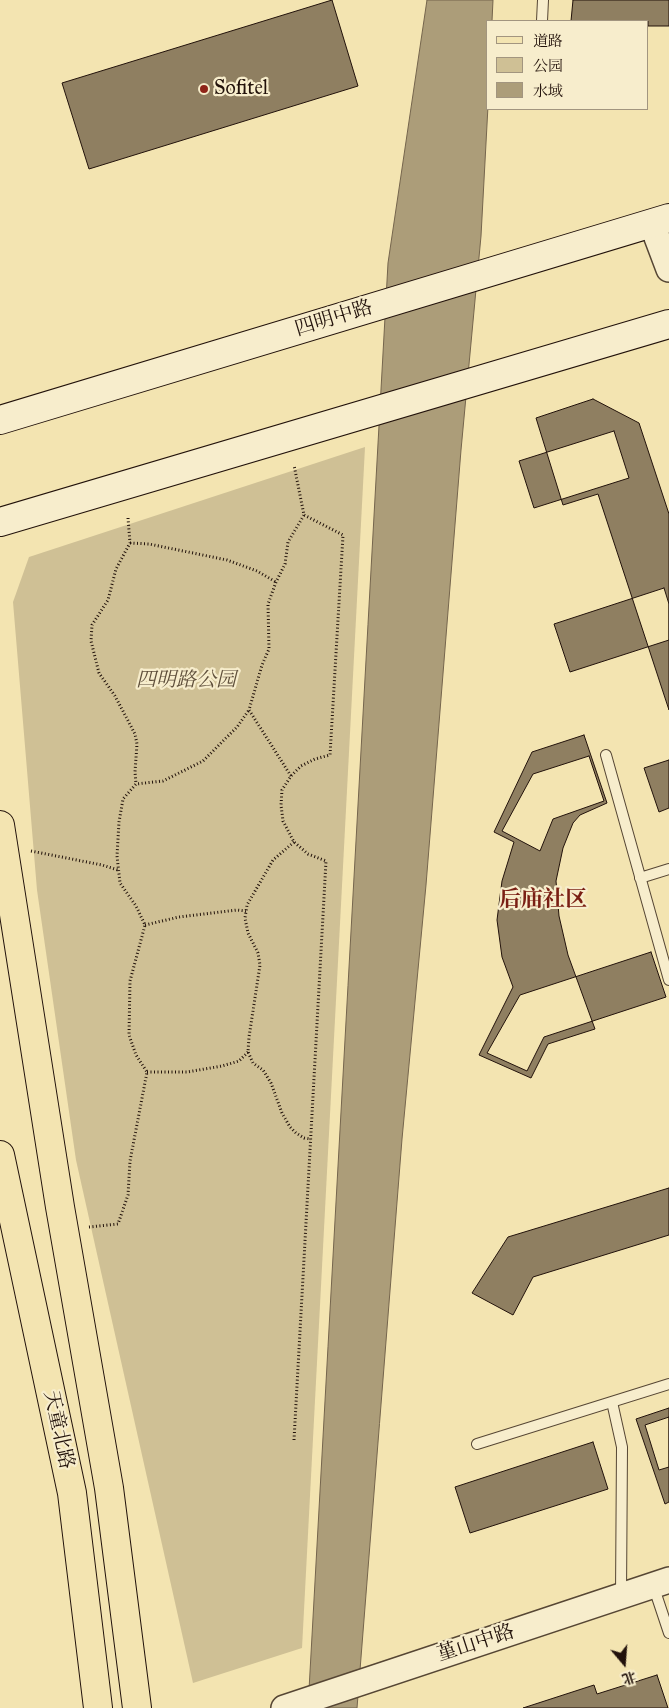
<!DOCTYPE html>
<meta charset="utf-8">
<style>
body{margin:0}
#map{position:relative;width:669px;height:1708px;overflow:hidden;background:#f3e4b1;font-family:"IM FELL Great Primer","Noto Serif SC",serif}
canvas{display:block}
.legend{position:absolute;left:486px;top:20px;width:162px;height:90px;box-sizing:border-box;background:#f7edcc;border:1px solid #a2957f;margin:0;padding:6px 9px;list-style:none;font-size:15px;color:#22120b}
.legend li{display:flex;align-items:center;gap:10px;height:25px}
.legend b{width:25px;border:1px solid #a2957f}
.north{position:absolute;left:599px;top:1638px;width:50px;height:50px;-webkit-text-stroke:4px #f7edcc;paint-order:stroke;rotate:162deg;font-size:14px;font-weight:700;line-height:20px;text-align:center;color:#22120b}
.north::after{content:'';display:block;margin:auto;width:18px;height:22px;background:#22120b;clip-path:polygon(50% 0,100% 100%,50% 72%,0 100%)}
</style>
<div id="map">
<canvas width="669" height="1708"></canvas>
<ul class="legend">
<li><b style="height:6px;background:#f3e4b1"></b>道路</li>
<li><b style="height:14px;background:#cfc095"></b>公园</li>
<li><b style="height:14px;background:#ac9d79"></b>水域</li>
</ul>
<div class="north">北</div>
</div>
<script>
const ctx = document.querySelector('canvas').getContext('2d');
ctx.lineJoin = 'round';
function fillPath(path, color) {
  ctx.fillStyle = color;
  ctx.fill(path, 'evenodd');
}
function poly(rows) {
  const path = new Path2D();
  for (const r of rows) {
    path.moveTo(r[0], r[1]);
    for (let i = 2; i < r.length; i += 2) path.lineTo(r[i], r[i + 1]);
  }
  return path;
}
function stroke(path, color, width, dash) {
  ctx.strokeStyle = color;
  ctx.lineWidth = width;
  ctx.lineCap = dash ? 'butt' : 'round';
  ctx.setLineDash(dash || []);
  ctx.stroke(path);
}
function label(font, color, halo, rows, align = 'center') {
  ctx.font = font + ' "IM FELL Great Primer","Noto Serif SC",serif';
  ctx.lineWidth = 4.5;
  ctx.setLineDash([]);
  ctx.textBaseline = 'middle';
  ctx.strokeStyle = halo;
  ctx.fillStyle = color;
  for (const [text, x, y, turn = 0] of rows) {
    ctx.save();
    ctx.translate(x, y);
    ctx.rotate((+turn || 0) * Math.PI / 180);
    ctx.textAlign = isNaN(turn) ? turn : align;
    if (halo) ctx.strokeText(text, 0, 0);
    ctx.fillText(text, 0, 0);
    ctx.restore();
  }
}
fillPath(poly([
 [365,447,302,1648,193,1683,76,1160,37,890,13,602,29,557]
]), '#cfc095');
const water = poly([
 [427,0,493,0,492,21,488,21,488,106,481,236,461,450,426,885,402,1139,357,1708,308,1708,388,263,427,0]
]);
fillPath(water, '#ac9d79');
stroke(water, '#75654d', 1);
const building = poly([
 [332,0,358,86,89,169,62,83,332,0],
 [573,0,669,0,669,26,648,26,648,21,571,21,573,0],
 [593,399,639,423,669,514,669,710,598,494,563,505,536,418,593,399],
 [614,431,629,478,534,508,519,461,614,431],
 [664,588,669,604,669,640,570,672,554,624,664,588],
 [584,735,607,803,580,815,573,823,563,848,556,881,559,916,568,955,595,1029,548,1044,531,1078,479,1055,513,987,502,957,497,920,502,881,514,842,494,832,532,752,584,735],
 [589,756,604,801,553,819,540,851,502,831,533,774,589,756],
 [669,760,669,808,659,812,644,768,669,760],
 [651,952,666,997,544,1037,527,1071,487,1053,520,995,651,952],
 [669,1188,669,1235,533,1277,513,1315,472,1293,508,1237,669,1188],
 [669,1408,669,1502,665,1504,636,1419,669,1408],
 [669,1417,669,1467,659,1470,645,1425,669,1417],
 [593,1442,608,1489,470,1533,455,1487,593,1442],
 [657,1675,668,1708,523,1708,594,1685,597,1694,657,1675]
]);
fillPath(building, '#8f7f61');
stroke(building, '#22120b', 1);
const service = poly([
 [542,21,543,0],
 [606,755,669,980],
 [640,878,669,869],
 [612,1402,622,1447,621,1595],
 [477,1444,669,1384],
 [653,1585,669,1633]
]);
const tertiary = poly([
 [652,224,669,269],
 [284,1708,669,1580]
]);
const secondary = poly([
 [0,420,669,218],
 [0,522,669,324]
]);
const primary = poly([
 [0,825,60,1207,109,1488,137,1708],
 [0,1155,72,1493,98,1708]
]);
stroke(service, '#564634', 12);
stroke(tertiary, '#564634', 28);
stroke(secondary, '#22120b', 30);
stroke(primary, '#22120b', 30);
stroke(poly([
 [128,518,130,543,116,569,108,600,92,625,91,641,99,673,115,696,135,734,137,744,135,772,136,784],
 [130,543,149,544,227,560,257,571,276,582],
 [291,776,249,710,262,665,269,649,268,604,276,582,285,564,288,542,304,515],
 [294,842,273,860,247,905,245,918,248,933,258,953,260,965,249,1037,248,1052,253,1063,263,1070,271,1083,282,1113,290,1127,296,1133,304,1138,311,1139],
 [31,851,102,865,118,870],
 [145,925,179,917,237,910,246,911],
 [147,1072,187,1072,222,1066,239,1061,248,1052],
 [89,1227,118,1224,128,1195,130,1161,147,1072,136,1055,129,1035,130,981,145,925,136,906,120,883,117,856,119,822,123,799,136,784,163,781,203,761,237,727,249,710],
 [294,1440,326,861,308,854,294,842,283,821,281,805,282,790,291,776,301,766,315,759,330,755,343,535,304,515,294,465]
]), '#22120b', 3, [1, 2.5]);
stroke(service, '#f7edcc', 10);
stroke(tertiary, '#f7edcc', 25);
stroke(secondary, '#f7edcc', 28);
stroke(primary, '#f3e4b1', 28);
for (const [x, y, r, color] of [
 [204,89,5,"#8f2418"]
]) {
  const dot = new Path2D();
  dot.arc(x, y, r, 0, 2 * Math.PI);
  ctx.fillStyle = color;
  ctx.fill(dot);
  stroke(dot, '#f7edcc', 2);
}
label('20px', '#22120b', '#f7edcc', [
 ["Sofitel",214,89]
], 'left');
label('20px', '#22120b', '#f7edcc', [
 ["四明中路",334,319,-17],
 ["天童北路",58,1430,78],
 ["堇山中路",476,1644,-18]
]);
label('italic 20px', '#5f4f3b', '#f7edcc', [
 ["四明路公园",186,681]
]);
label('bold 22px', '#7a1f14', '#f7edcc', [
 ["后庙社区",543,901]
]);
</script>
